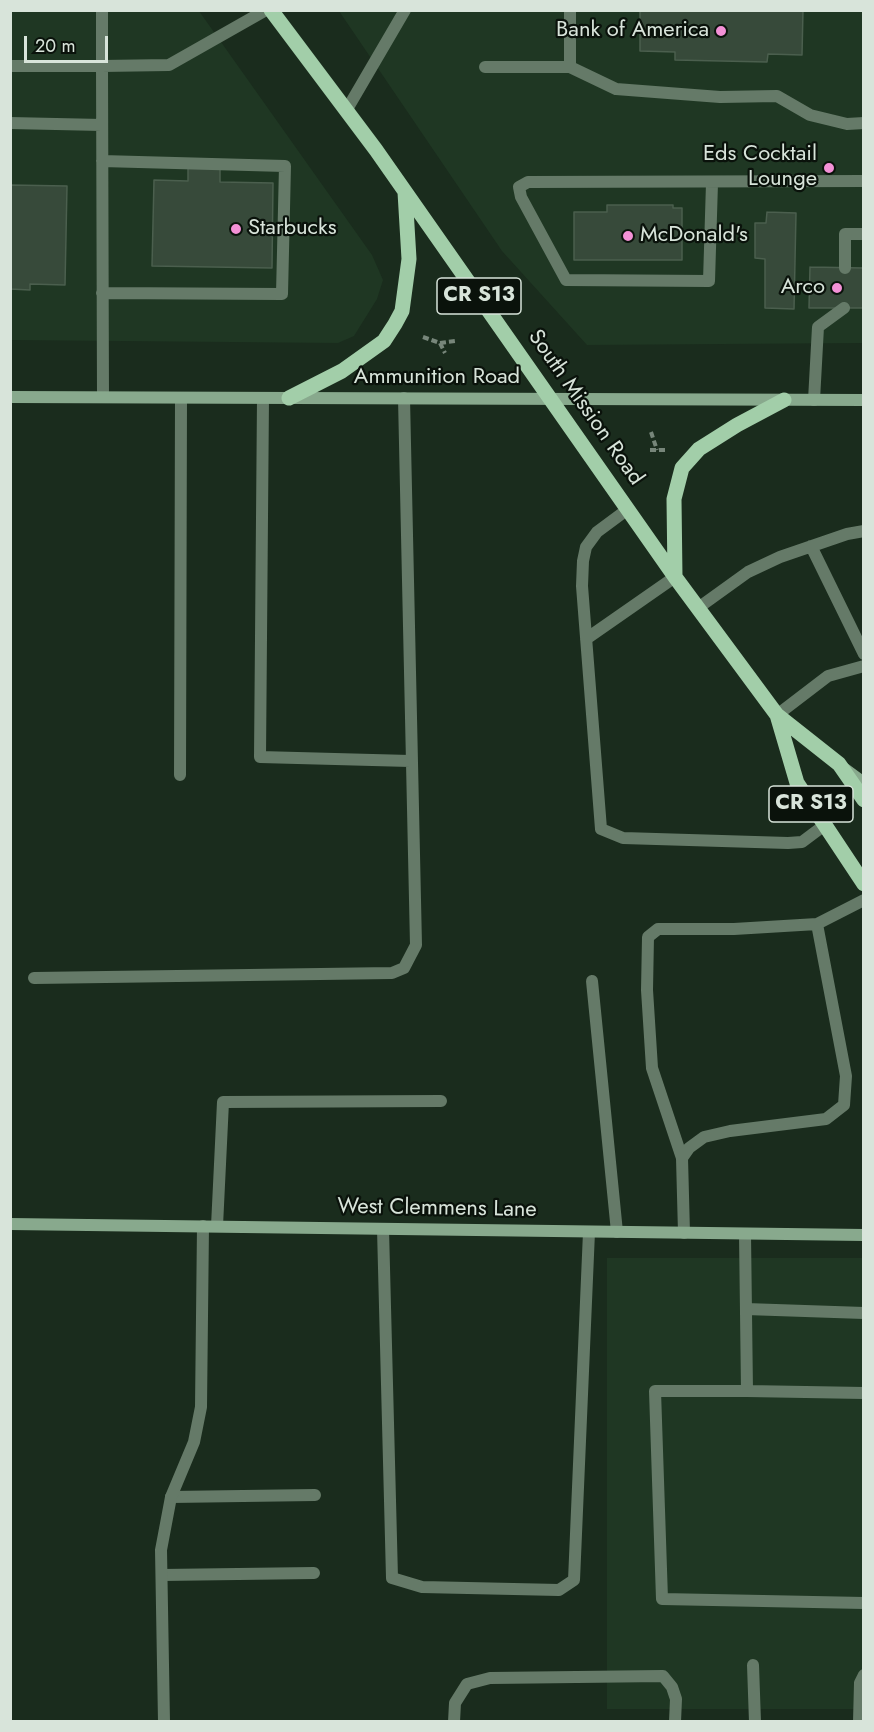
<!DOCTYPE html>
<style>
body{margin:0}
#map{position:relative;width:874px;height:1732px;overflow:hidden;background:#1a2c1d;font-family:Jost,sans-serif}
canvas{display:block}
.frame{position:absolute;inset:0;border:12px solid #d8e4da;pointer-events:none}
.scale{position:absolute;left:24px;top:36px;width:84px;height:27px;box-sizing:border-box;border:3px solid #d8e4da;border-top:0;padding-left:8px;font-size:18px;line-height:21px;white-space:nowrap;color:#d8e4da;-webkit-text-stroke:4px #0a120b;paint-order:stroke}
</style>
<div id="map">
<canvas width="874" height="1732"></canvas>
<div class="frame"></div>
<div class="scale">20 m</div>
</div>
<script>
const ctx = document.querySelector('canvas').getContext('2d');
ctx.lineJoin = 'round';
function fillPath(path, color) {
  ctx.fillStyle = color;
  ctx.fill(path, 'evenodd');
}
function poly(rows) {
  const path = new Path2D();
  for (const r of rows) {
    path.moveTo(r[0], r[1]);
    for (let i = 2; i < r.length; i += 2) path.lineTo(r[i], r[i + 1]);
  }
  return path;
}
function stroke(path, color, width, dash) {
  ctx.strokeStyle = color;
  ctx.lineWidth = width;
  ctx.lineCap = dash ? 'butt' : 'round';
  ctx.setLineDash(dash || []);
  ctx.stroke(path);
}
function label(font, color, halo, rows, align = 'center') {
  ctx.font = font + ' Jost,sans-serif';
  ctx.lineWidth = 4.5;
  ctx.setLineDash([]);
  ctx.textBaseline = 'middle';
  ctx.strokeStyle = halo;
  ctx.fillStyle = color;
  for (const [text, x, y, turn = 0] of rows) {
    ctx.save();
    ctx.translate(x, y);
    ctx.rotate((+turn || 0) * Math.PI / 180);
    ctx.textAlign = isNaN(turn) ? turn : align;
    if (halo) ctx.strokeText(text, 0, 0);
    ctx.fillText(text, 0, 0);
    ctx.restore();
  }
}
fillPath(poly([
 [11,11,199,11,372,255,383,280,377,299,354,336,338,343,11,340],
 [339,11,863,11,863,343,587,345,502,251],
 [607,1258,863,1258,863,1709,607,1709]
]), '#1f3723');
const building = poly([
 [640,10,803,10,802,55,768,54,767,62,675,60,675,52,640,51,640,10],
 [188,165,220,166,220,182,273,183,272,268,152,266,154,180,188,181,188,165],
 [10,185,67,186,65,285,30,284,30,290,10,289,10,185],
 [607,205,673,205,673,208,682,208,682,260,574,260,574,212,607,212,607,205],
 [767,212,796,213,794,309,765,308,765,259,755,258,755,223,766,223,767,212],
 [810,267,864,268,864,308,809,308,810,267]
]);
fillPath(building, '#374a3a');
stroke(building, '#4b5f4e', 1.5);
stroke(poly([
 [423,337,440,343,445,353],
 [440,343,455,341],
 [651,432,657,450],
 [650,450,668,450]
]), '#77867a', 4, [6, 3]);
stroke(poly([
 [10,66,102,66,102,10],
 [485,67,570,67,570,10],
 [570,67,616,89,720,97,777,96,810,115,847,124,864,123],
 [346,111,405,10],
 [10,123,102,125],
 [102,161,285,166,282,294,102,293],
 [712,183,709,281,566,280,521,197,519,187,528,182,864,181],
 [845,268,845,234,864,234],
 [103,397,102,66,169,65,266,10],
 [263,398,260,757,410,761],
 [814,400,818,327,844,308],
 [628,509,597,532,586,547,583,561,582,586,601,829,623,838,788,843,802,842,826,824],
 [811,546,864,654],
 [698,608,748,572,780,557,847,534,864,531],
 [586,639,675,577],
 [777,715,828,676,864,666],
 [817,924,864,900],
 [34,978,392,973,404,968,416,945,404,398],
 [592,981,617,1232],
 [682,1158,652,1068,647,990,648,937,658,929,734,929,817,924,846,1076,844,1105,826,1119,730,1131,704,1137,689,1148,682,1158,684,1233],
 [217,1226,223,1102,441,1101],
 [383,1229,392,1578,422,1587,559,1590,574,1580,589,1232],
 [745,1234,747,1391,864,1393],
 [746,1309,864,1313],
 [747,1391,655,1391,662,1599,864,1603],
 [171,1497,315,1495],
 [162,1575,314,1573],
 [753,1665,755,1722],
 [454,1722,455,1703,467,1684,490,1678,663,1676,672,1687,676,1699,675,1722],
 [859,1722,860,1683,864,1675]
]), '#657a68', 12);
stroke(poly([
 [180,775,181,398],
 [164,1722,161,1550,171,1497,194,1442,201,1407,203,1226]
]), '#657a68', 12);
stroke(poly([
 [10,397,864,400],
 [845,769,864,783],
 [10,1224,864,1235]
]), '#88a98d', 12);
stroke(poly([
 [271,10,376,150,675,577,777,715,839,764,864,800],
 [289,398,342,371,384,341,395,324,402,311,409,259,405,192],
 [675,577,674,499,682,468,699,449,737,425,784,400],
 [777,715,797,783,864,884]
]), '#a2cea9', 15);
for (const [x, y, r, color] of [
 [721,31,6,"#f391d6"],
 [829,168,6,"#f391d6"],
 [236,229,6,"#f391d6"],
 [628,236,6,"#f391d6"],
 [837,288,6,"#f391d6"]
]) {
  const dot = new Path2D();
  dot.arc(x, y, r, 0, 2 * Math.PI);
  ctx.fillStyle = color;
  ctx.fill(dot);
  stroke(dot, '#0a120b', 2);
}
for (const [x, y, w] of [
 [479,296,84],
 [811,804,84]
]) {
  const box = new Path2D();
  box.roundRect(x - w / 2, y - 18, w, 36, 4.5);
  ctx.fillStyle = '#0a120b';
  ctx.fill(box);
  stroke(box, '#d8e4da', 1.5);
}
label('bold 21px', '#d8e4da', null, [
 ["CR S13",479,296],
 ["CR S13",811,804]
]);
label('22px', '#d8e4da', '#0a120b', [
 ["Bank of America",709,31],
 ["Eds Cocktail",817,155],
 ["Lounge",817,180],
 ["Starbucks",248,229,"left"],
 ["McDonald's",640,236,"left"],
 ["Arco",825,288]
], 'right');
label('22px', '#d8e4da', '#0a120b', [
 ["Ammunition Road",437,378],
 ["South Mission Road",585,408,55],
 ["West Clemmens Lane",437,1209,1]
]);
</script>
